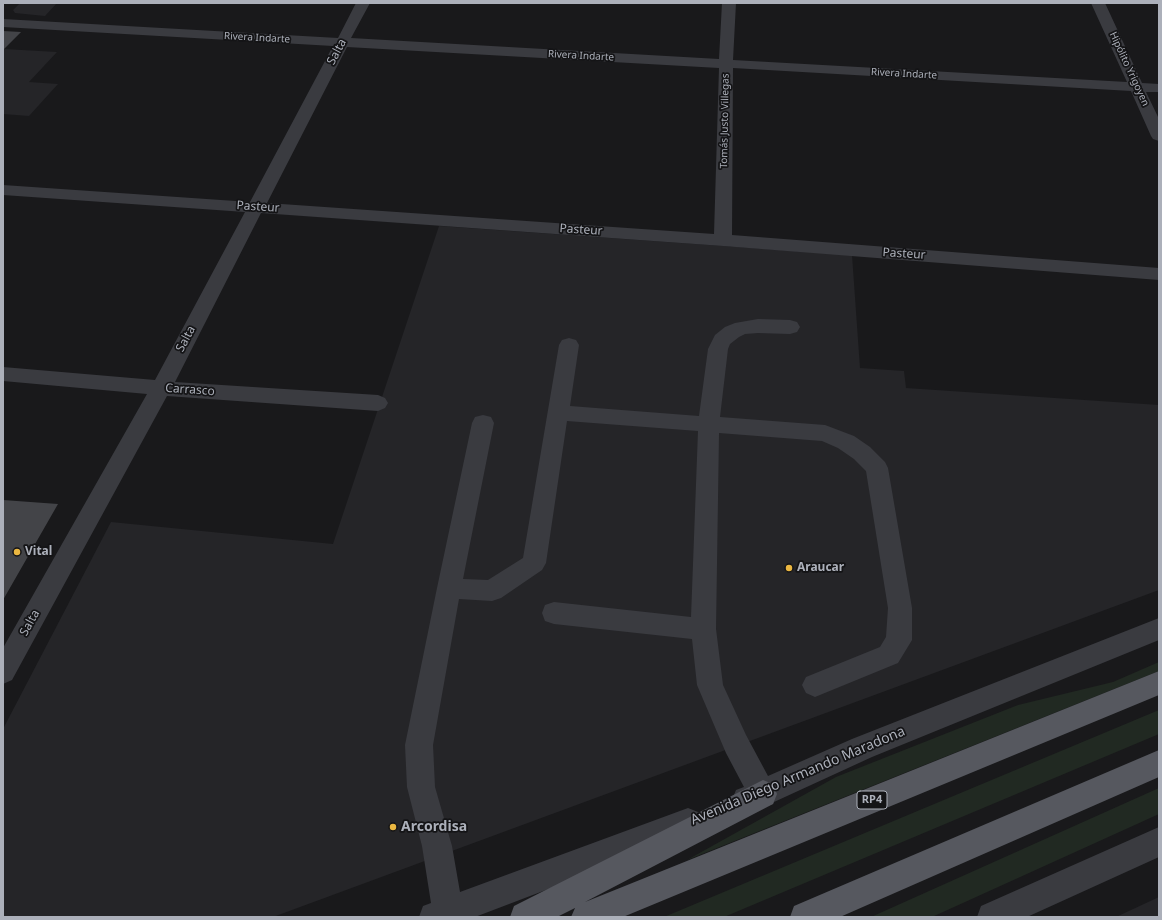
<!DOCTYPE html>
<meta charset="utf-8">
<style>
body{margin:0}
#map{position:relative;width:1162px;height:920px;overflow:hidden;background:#19191b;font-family:"Noto Sans",sans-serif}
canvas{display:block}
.frame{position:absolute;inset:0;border:4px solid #acb0ba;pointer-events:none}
</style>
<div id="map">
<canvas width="1162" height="920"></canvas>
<div class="frame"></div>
</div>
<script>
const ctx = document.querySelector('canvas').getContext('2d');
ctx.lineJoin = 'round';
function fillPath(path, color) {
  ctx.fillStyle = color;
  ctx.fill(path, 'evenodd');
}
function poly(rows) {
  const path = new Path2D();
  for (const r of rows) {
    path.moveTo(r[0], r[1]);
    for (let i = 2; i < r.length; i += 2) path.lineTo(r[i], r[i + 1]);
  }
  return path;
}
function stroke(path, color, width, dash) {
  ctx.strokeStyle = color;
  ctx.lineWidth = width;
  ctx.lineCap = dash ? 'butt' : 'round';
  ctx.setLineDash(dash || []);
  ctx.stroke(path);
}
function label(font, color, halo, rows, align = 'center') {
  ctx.font = font + ' "Noto Sans",sans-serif';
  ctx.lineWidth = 3.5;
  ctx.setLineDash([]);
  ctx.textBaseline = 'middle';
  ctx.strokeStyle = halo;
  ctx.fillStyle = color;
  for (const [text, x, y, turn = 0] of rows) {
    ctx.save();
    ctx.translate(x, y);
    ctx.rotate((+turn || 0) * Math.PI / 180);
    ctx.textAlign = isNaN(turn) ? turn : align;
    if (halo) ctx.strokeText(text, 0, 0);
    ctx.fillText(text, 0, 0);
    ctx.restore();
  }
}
fillPath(poly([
 [20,3,57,3,45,16,15,13,13,10],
 [3,32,21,32,4,49,57,52,29,82,58,84,29,116,3,114],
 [439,226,852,255,860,368,904,371,906,388,1159,405,1159,590,273,917,3,917,3,729,111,522,333,544],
 [1159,897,1159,917,1116,917]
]), '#252528');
fillPath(poly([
 [1159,662,1159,671,687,860,836,777,1018,705,1113,682],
 [1159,710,1159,734,724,917,664,917],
 [1159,788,1159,814,932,917,871,917]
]), '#212922');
fillPath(poly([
 [3,31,21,32,3,50],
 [3,500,58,504,3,600]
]), '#434448');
fillPath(poly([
 [356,3,370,3,351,38,719,59,722,3,736,3,733,60,1127,82,1091,3,1105,3,1142,83,1159,84,1159,92,1146,92,1159,119,1159,141,1153,139,1151,136,1131,91,733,68,732,235,1159,268,1159,280,723,246,261,213,175,382,378,395,385,398,388,403,385,408,378,411,167,396,12,680,3,684,3,648,147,394,3,381,3,367,155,380,245,212,3,195,3,185,250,202,333,46,3,27,3,19,338,38,356,3],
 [347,47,719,68,714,234,267,203,347,47],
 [758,319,790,320,797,322,800,327,797,332,790,334,758,333,745,334,739,337,730,344,728,349,720,417,825,425,854,436,870,447,885,462,888,468,912,608,912,640,898,663,815,697,806,693,802,685,806,677,880,647,886,637,888,608,866,471,854,459,838,448,822,441,719,433,716,629,723,685,746,735,768,776,852,739,1159,618,1159,640,872,757,774,802,773,804,746,814,736,810,732,800,736,790,744,787,726,753,697,685,692,639,554,624,545,621,542,613,545,605,554,602,691,617,698,431,567,421,546,563,542,570,501,598,492,601,459,599,433,745,435,787,452,846,460,892,688,808,698,812,702,822,698,832,475,917,419,917,423,906,431,903,422,846,407,787,405,745,437,588,472,423,475,417,483,415,491,417,494,423,463,579,488,580,523,558,559,345,562,340,569,338,576,340,579,345,570,406,699,416,708,349,715,335,725,327,735,323,758,319],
 [1159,827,1159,857,1027,917,977,917,981,906,1159,827]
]), '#3a3b40');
fillPath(poly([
 [1159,671,1159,695,623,917,571,917,575,908,557,917,510,917,514,906,763,780,773,784,777,794,773,804,585,902,1159,671],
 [1159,750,1159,777,840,917,790,917,794,906,1159,750]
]), '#56585f');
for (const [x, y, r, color] of [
 [17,552,4,"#ebb741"],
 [789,568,4,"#ebb741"],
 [393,827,4,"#ebb741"]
]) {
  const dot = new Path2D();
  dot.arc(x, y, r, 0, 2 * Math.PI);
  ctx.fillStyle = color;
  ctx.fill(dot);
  stroke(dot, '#141416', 1.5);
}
label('10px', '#acb0ba', '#141416', [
 ["Rivera Indarte",257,38,3],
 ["Rivera Indarte",581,56,3],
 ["Hipólito Yrigoyen",1129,69,65],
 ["Rivera Indarte",904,74,3],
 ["Tomás Justo Villegas",725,121,-89]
]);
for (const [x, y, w] of [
 [872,800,30]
]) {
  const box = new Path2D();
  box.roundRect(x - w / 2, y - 9, w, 18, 3);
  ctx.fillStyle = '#141416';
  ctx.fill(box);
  stroke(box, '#acb0ba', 1);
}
label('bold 11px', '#acb0ba', null, [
 ["RP4",872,800]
]);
label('12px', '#acb0ba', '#141416', [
 ["Salta",337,52,-62],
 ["Pasteur",258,207,4],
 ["Pasteur",581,230,4],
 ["Pasteur",904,254,4],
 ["Salta",186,339,-62],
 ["Carrasco",190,390,4],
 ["Salta",30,623,-61]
]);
label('bold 12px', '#acb0ba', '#141416', [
 ["Vital",25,552],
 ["Araucar",797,568]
], 'left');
label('14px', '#acb0ba', '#141416', [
 ["Avenida Diego Armando Maradona",798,776,-23]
]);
label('bold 14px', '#acb0ba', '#141416', [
 ["Arcordisa",401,827]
], 'left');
</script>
